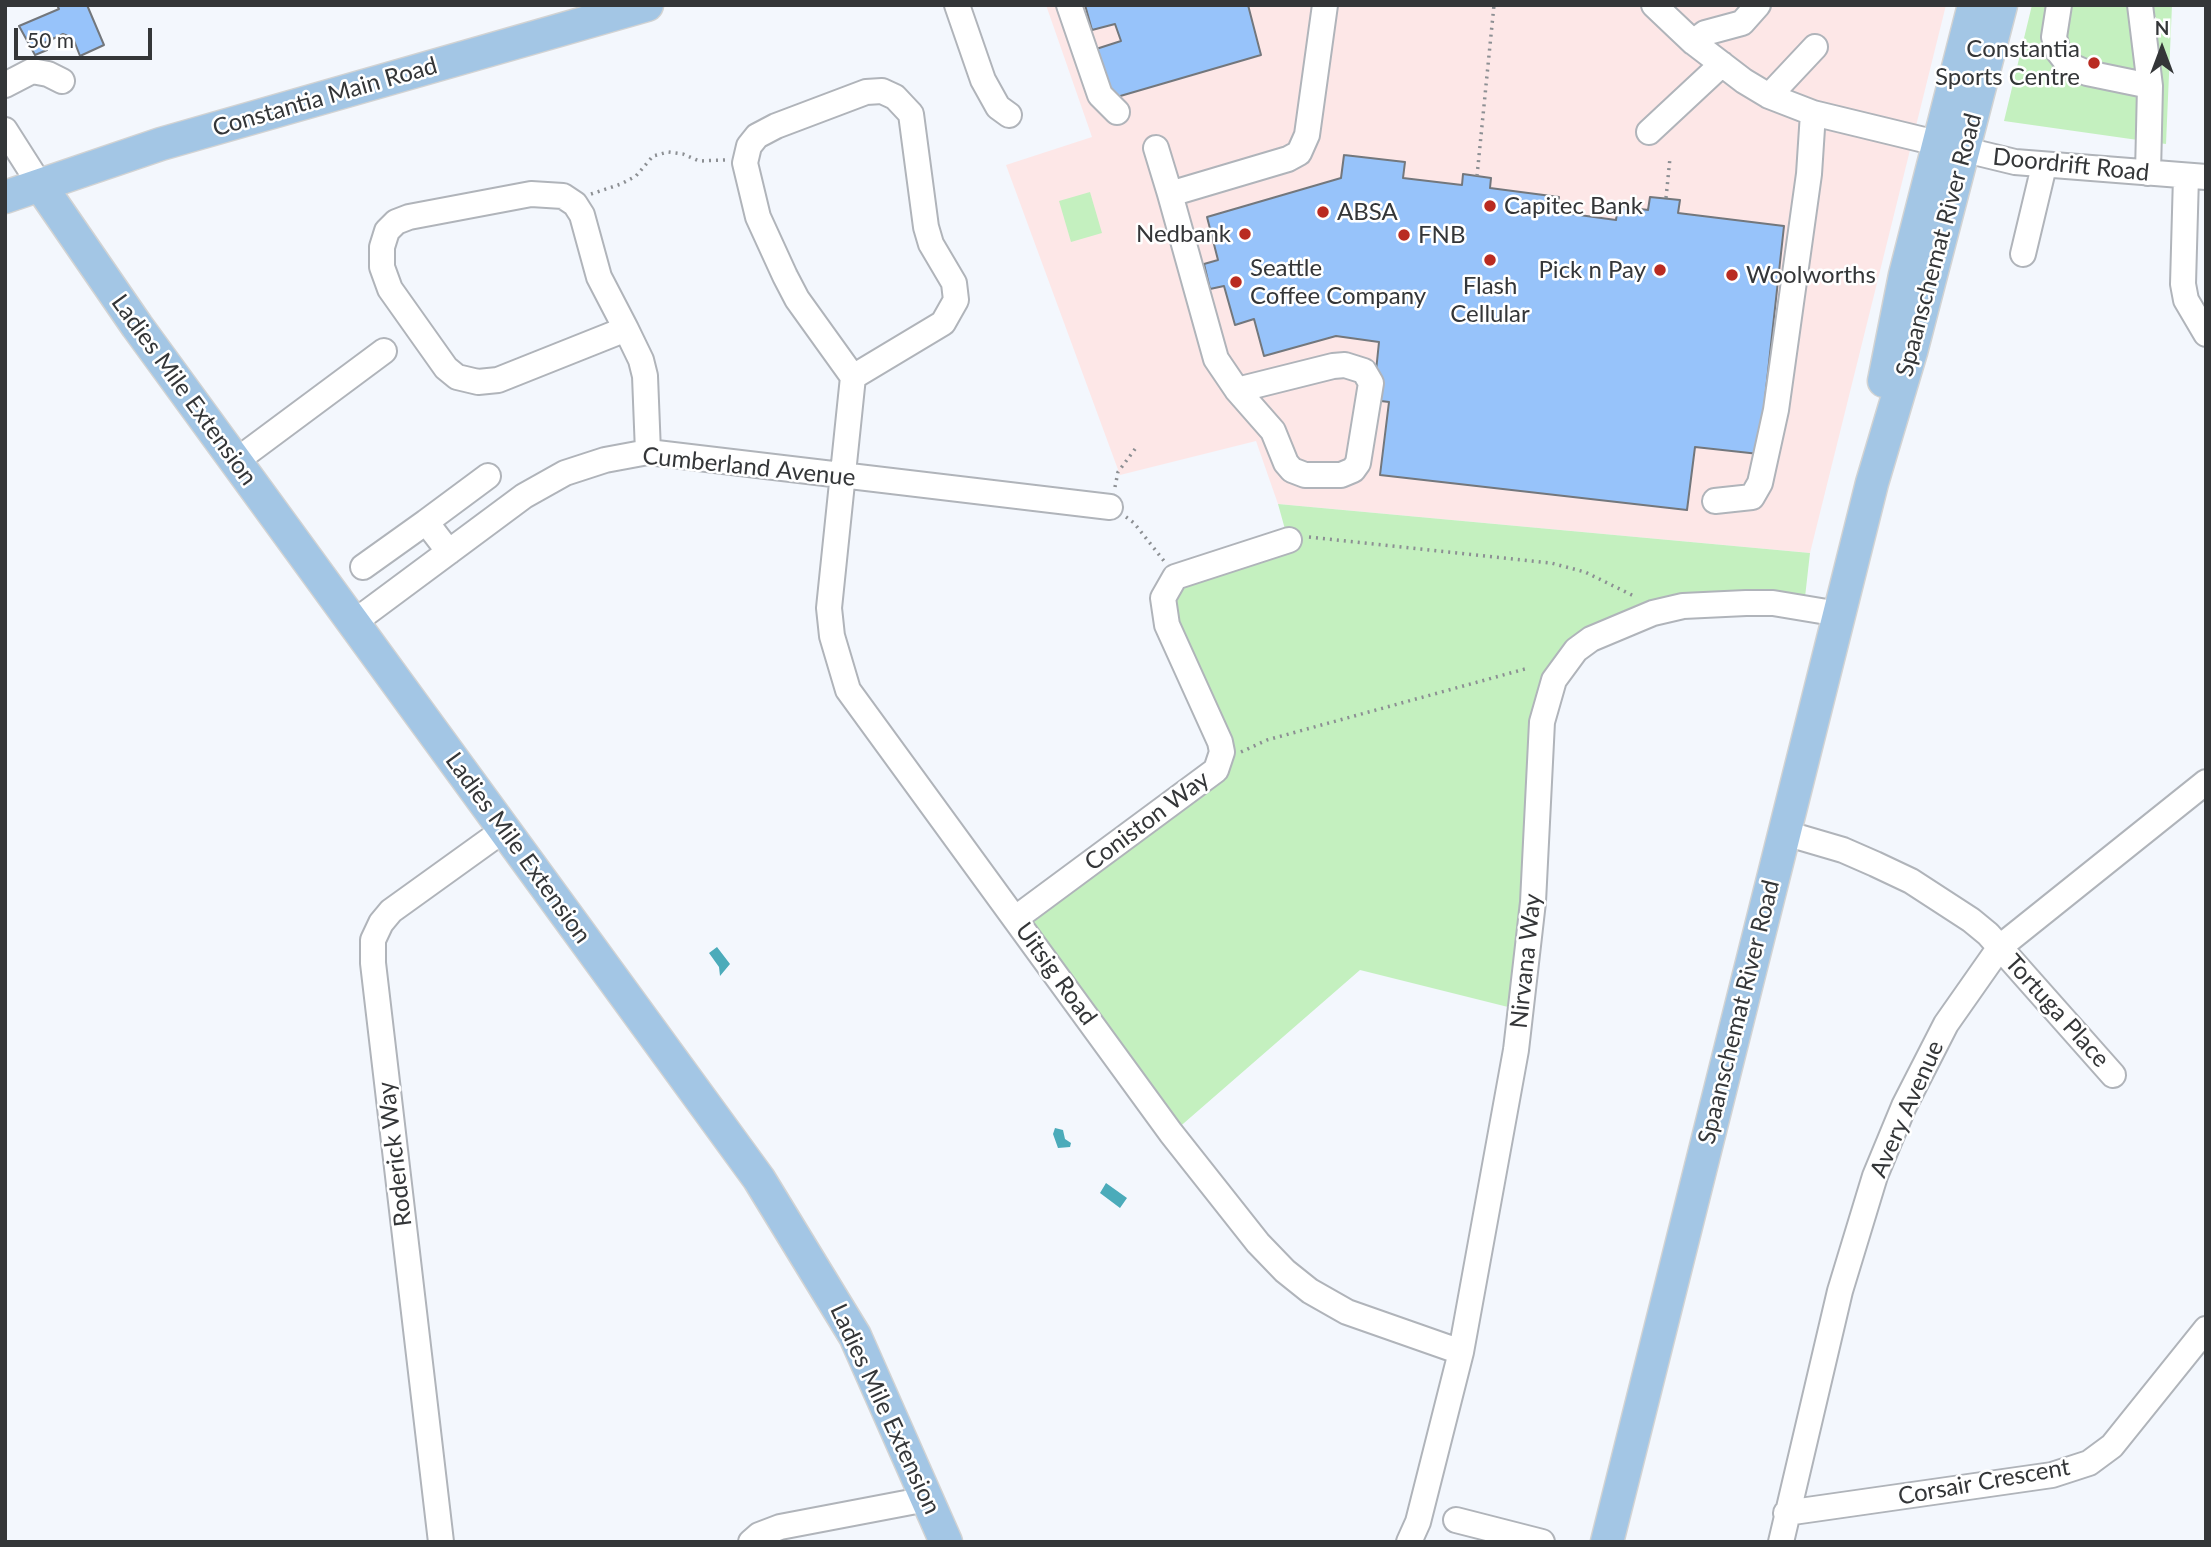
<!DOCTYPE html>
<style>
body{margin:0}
#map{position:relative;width:2211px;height:1547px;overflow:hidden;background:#f3f7fd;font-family:Lato,sans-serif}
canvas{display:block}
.frame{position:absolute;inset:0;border:7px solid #343638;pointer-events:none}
.north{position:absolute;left:2127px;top:14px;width:70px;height:70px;-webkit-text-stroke:5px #fff;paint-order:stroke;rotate:0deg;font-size:19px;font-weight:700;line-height:28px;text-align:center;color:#343638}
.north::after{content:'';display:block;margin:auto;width:24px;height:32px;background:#343638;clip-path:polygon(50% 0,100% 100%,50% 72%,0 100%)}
.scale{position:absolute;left:14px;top:28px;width:138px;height:32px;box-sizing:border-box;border:4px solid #343638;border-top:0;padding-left:9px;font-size:21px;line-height:24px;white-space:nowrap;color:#343638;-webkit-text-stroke:5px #fff;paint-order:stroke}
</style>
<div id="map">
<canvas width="2211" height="1547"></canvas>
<div class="frame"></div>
<div class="north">N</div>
<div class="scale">50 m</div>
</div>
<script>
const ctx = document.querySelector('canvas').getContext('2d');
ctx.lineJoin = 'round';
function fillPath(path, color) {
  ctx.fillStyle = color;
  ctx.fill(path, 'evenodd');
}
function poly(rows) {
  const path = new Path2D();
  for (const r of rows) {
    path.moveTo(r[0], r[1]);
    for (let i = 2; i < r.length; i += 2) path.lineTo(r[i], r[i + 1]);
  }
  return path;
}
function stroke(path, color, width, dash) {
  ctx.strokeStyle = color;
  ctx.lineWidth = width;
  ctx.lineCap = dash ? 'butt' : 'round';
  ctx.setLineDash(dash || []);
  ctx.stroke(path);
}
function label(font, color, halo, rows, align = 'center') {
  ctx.font = font + ' Lato,sans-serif';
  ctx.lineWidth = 5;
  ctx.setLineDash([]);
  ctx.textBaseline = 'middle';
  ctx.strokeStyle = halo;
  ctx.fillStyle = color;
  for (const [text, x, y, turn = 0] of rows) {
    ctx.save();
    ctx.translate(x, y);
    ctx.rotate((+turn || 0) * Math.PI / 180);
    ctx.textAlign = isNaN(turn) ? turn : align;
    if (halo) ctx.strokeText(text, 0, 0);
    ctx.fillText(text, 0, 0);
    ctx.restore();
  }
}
fillPath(poly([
 [1046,5,1946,5,1810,553,1278,504,1256,441,1120,475,1006,165,1092,137]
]), '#fde7e7');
fillPath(poly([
 [2032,5,2172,5,2166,144,2004,121],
 [1090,192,1102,233,1071,242,1059,201],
 [1278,504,1810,553,1804,606,1776,602,1614,629,1555,683,1524,1011,1360,970,1176,1130,1016,918,1216,770,1167,588,1288,540]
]), '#c4f0bf');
fillPath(poly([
 [717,947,730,964,720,976,719,967,709,953],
 [1055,1128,1063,1130,1065,1139,1071,1143,1070,1147,1058,1148,1053,1134],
 [1106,1183,1127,1198,1120,1208,1100,1193]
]), '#4babba');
const building = poly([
 [57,5,87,5,104,45,80,56,73,38,63,34,44,43,47,50,35,55,19,26,59,9,57,5],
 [1085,5,1248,5,1261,55,1110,99,1093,50,1121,41,1115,24,1092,30,1085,5],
 [1344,155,1405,162,1403,178,1462,185,1463,174,1491,178,1490,188,1559,197,1557,212,1616,220,1618,206,1648,210,1650,197,1680,200,1678,213,1784,226,1759,454,1695,447,1687,510,1380,475,1389,402,1373,400,1379,342,1336,336,1264,356,1254,319,1235,325,1224,286,1210,289,1204,264,1218,260,1207,217,1341,178,1344,155]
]);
fillPath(building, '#97c3fa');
stroke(building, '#73777c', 2);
const minor = poly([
 [957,5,983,80,998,107,1009,115],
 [1069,5,1100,95,1117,112],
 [1654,5,1693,42,1744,81,1769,96,1813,113,2015,162,2206,177],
 [2059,5,2054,37,2058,51,2069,65,2087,73,2150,86],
 [2140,5,2150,86,2148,173],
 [1693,42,1705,33,1742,23,1758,5],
 [5,85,32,71,48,74,62,81],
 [1769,96,1815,47],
 [5,130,40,185],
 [1649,132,1722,64],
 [1156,148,1170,194],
 [2186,176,2183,284,2186,300,2206,334],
 [2023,254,2044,166],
 [626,329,498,380,478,382,457,377,446,368,390,289,382,267,382,247,387,231,396,222,409,217,531,194,563,196,575,204,582,215,599,277,626,329,641,360,645,376,648,452],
 [853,377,943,323,956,300,954,283,931,244,926,227,911,114,895,97,882,91,866,92,776,126,757,136,749,146,745,163,758,217,785,276,797,299,853,377,829,608,832,636,848,690,1171,1133,1258,1243,1285,1271,1310,1291,1347,1312,1461,1352],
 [1237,390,1333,366,1345,365,1364,371,1371,383,1358,463,1353,470,1341,475,1305,475,1292,470,1286,463,1273,431,1237,390,1216,359,1170,194,1288,159,1299,153,1307,135,1325,5],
 [236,461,384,351],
 [1715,501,1752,497,1760,483,1776,410,1809,174,1813,113],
 [449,552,426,522,488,476],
 [363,567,426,522],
 [353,623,524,496,565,473,605,460,648,452,1110,507],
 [1785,833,1843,850,1875,864,1911,881,1971,920,1988,934,2113,1075],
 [1016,918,1216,770,1222,752,1220,742,1167,625,1163,598,1175,577,1289,540],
 [1786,1513,2052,1475,2089,1463,2112,1446,2206,1329],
 [1456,1520,1542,1542],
 [441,1542,373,963,373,940,381,923,391,911,505,829],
 [751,1542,759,1535,780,1527,927,1499],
 [1409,1542,1418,1522,1461,1352,1516,1050,1533,902,1542,722,1554,680,1576,650,1591,639,1653,613,1683,606,1746,603,1773,603,1839,614],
 [1781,1542,1840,1291,1875,1176,1904,1106,1946,1024,2000,947,2206,782]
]);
const major = poly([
 [40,185,137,326,759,1179,855,1336,946,1542],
 [5,197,161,144,647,5],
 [1884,381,1905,275,1974,5],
 [1607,1542,1872,483,1911,352,2001,5]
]);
stroke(minor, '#b0b4ba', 28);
stroke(major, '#d2d3d3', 35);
stroke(poly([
 [1477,176,1494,5],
 [591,194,621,184,636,176,653,156,668,152,683,154,699,161,725,160],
 [1666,198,1670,158],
 [1115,487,1118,472,1138,445],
 [1126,517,1134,523,1164,561],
 [1309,537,1551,563,1585,572,1636,597],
 [1241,752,1267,740,1525,669]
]), '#8c8f93', 3.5, [2, 5]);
stroke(minor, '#fff', 24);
stroke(major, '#a3c6e5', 32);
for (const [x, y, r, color] of [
 [2094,63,7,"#b92b21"],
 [1490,206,7,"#b92b21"],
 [1323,212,7,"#b92b21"],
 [1245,234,7,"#b92b21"],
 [1404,235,7,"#b92b21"],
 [1490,260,7,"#b92b21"],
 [1660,270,7,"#b92b21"],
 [1732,275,7,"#b92b21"],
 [1236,282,7,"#b92b21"]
]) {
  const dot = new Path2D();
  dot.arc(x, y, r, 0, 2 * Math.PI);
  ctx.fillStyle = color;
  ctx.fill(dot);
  stroke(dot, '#fff', 2.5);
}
label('24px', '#343638', '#fff', [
 ["Constantia",2080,49,"right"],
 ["Sports Centre",2080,77,"right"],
 ["Capitec Bank",1504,206],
 ["ABSA",1337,212],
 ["Nedbank",1231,234,"right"],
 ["FNB",1418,235],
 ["Seattle",1250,268],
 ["Coffee Company",1250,296],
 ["Pick n Pay",1646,270,"right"],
 ["Woolworths",1746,275],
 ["Flash",1490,286,"center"],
 ["Cellular",1490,314,"center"]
], 'left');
label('24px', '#343638', '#fff', [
 ["Constantia Main Road",325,97,-16],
 ["Doordrift Road",2071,165,6],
 ["Spaanschemat River Road",1939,245,-75],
 ["Ladies Mile Extension",184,390,54],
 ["Cumberland Avenue",749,467,6],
 ["Coniston Way",1147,821,-37],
 ["Ladies Mile Extension",518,848,54],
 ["Nirvana Way",1526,961,-84],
 ["Uitsig Road",1056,974,54],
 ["Tortuga Place",2057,1011,48],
 ["Spaanschemat River Road",1739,1012,-76],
 ["Avery Avenue",1907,1109,-66],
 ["Roderick Way",395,1154,-97],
 ["Ladies Mile Extension",885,1409,65],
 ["Corsair Crescent",1984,1482,-10]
]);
</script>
